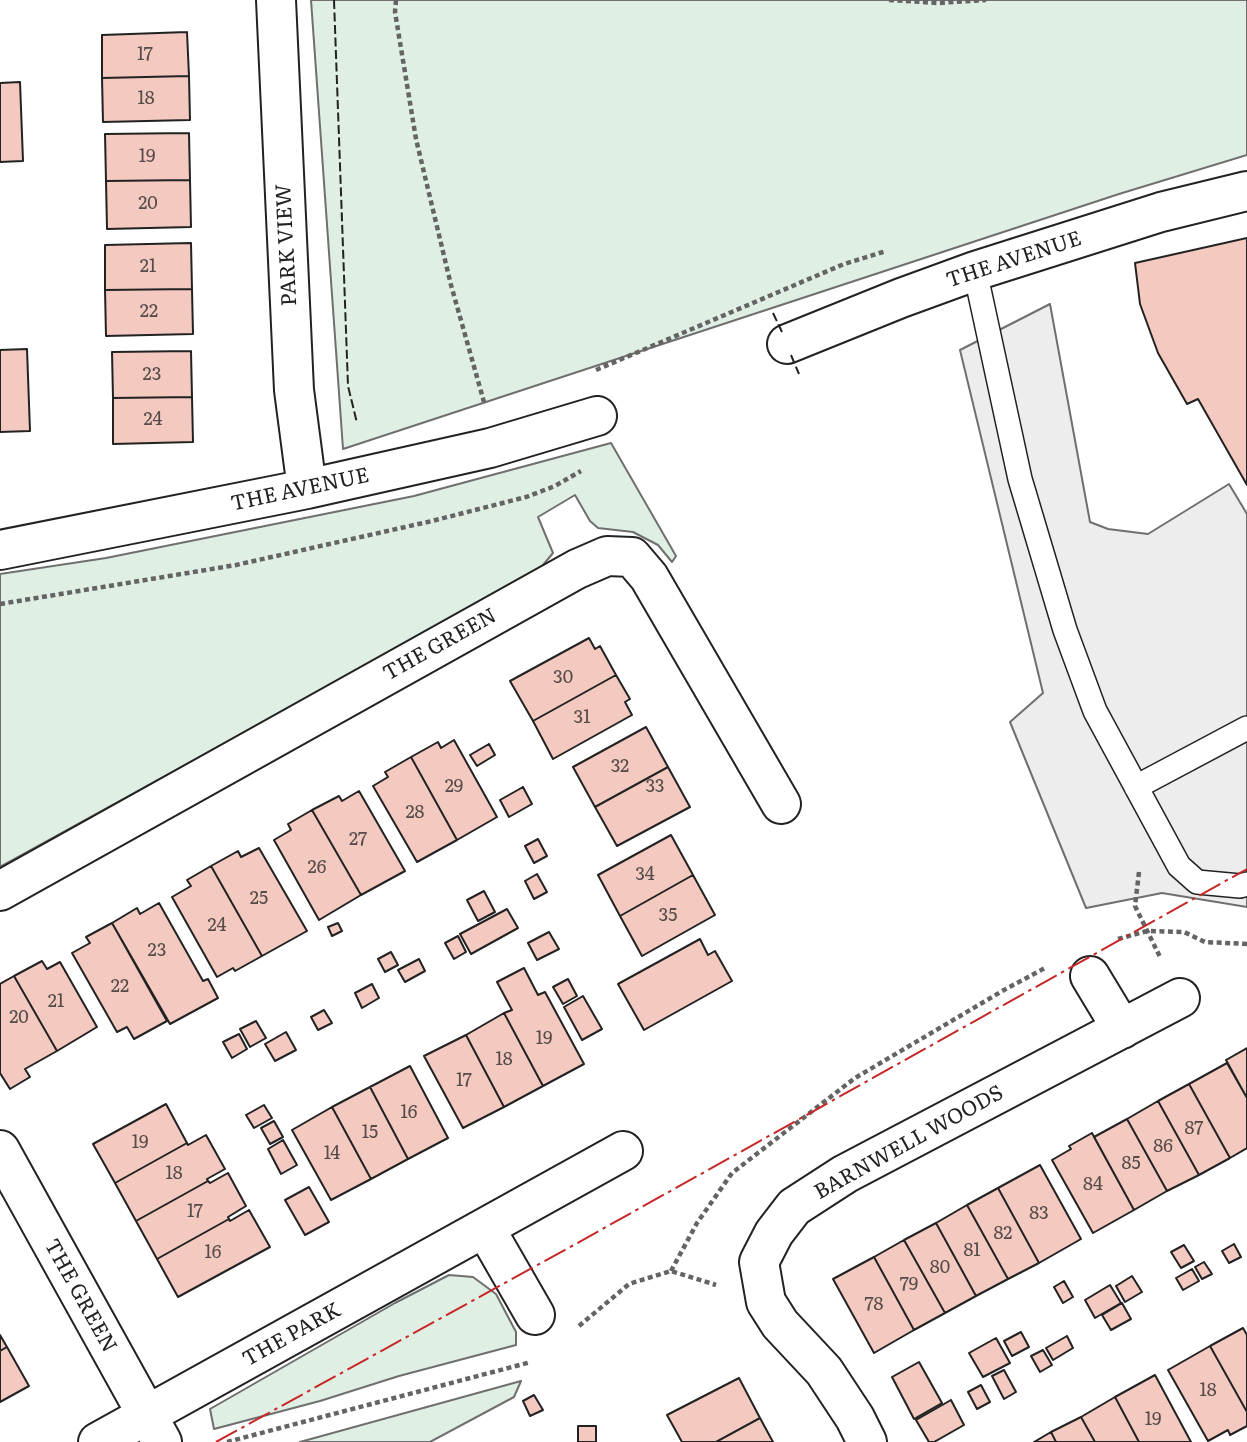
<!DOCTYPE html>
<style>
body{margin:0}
canvas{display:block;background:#fff}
</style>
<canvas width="1247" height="1442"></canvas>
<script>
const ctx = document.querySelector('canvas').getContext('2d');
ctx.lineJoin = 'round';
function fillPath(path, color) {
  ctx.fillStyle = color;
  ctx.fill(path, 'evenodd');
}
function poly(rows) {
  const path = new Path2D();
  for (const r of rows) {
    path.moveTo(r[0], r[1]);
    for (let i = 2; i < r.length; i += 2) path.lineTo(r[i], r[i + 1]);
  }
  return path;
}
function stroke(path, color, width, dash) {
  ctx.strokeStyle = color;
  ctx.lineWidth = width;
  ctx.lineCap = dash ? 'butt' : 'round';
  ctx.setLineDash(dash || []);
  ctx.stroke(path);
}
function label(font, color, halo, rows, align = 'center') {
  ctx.font = font + ' Literata,serif';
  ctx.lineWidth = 5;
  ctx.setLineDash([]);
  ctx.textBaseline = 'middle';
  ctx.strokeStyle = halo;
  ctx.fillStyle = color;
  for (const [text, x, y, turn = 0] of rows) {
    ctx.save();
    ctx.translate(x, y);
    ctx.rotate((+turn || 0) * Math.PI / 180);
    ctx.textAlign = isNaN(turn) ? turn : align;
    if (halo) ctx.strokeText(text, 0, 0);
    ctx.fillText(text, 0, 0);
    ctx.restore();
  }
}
const green = poly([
 [311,0,1247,0,1247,155,1119,194,343,449,311,0],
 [611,443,676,556,672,562,658,545,633,532,598,528,590,521,575,495,538,517,553,553,538,571,0,867,0,574,106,558,414,496,611,443],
 [449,1275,473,1277,496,1294,516,1332,516,1345,399,1376,320,1401,214,1429,210,1409,395,1303,449,1275],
 [521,1381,514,1397,430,1442,300,1442,521,1381]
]);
fillPath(green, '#e0efe3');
stroke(green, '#6f6f6f', 2);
const parking = poly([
 [1050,304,1090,522,1108,529,1148,534,1229,484,1247,514,1247,907,1162,893,1086,908,1010,722,1043,693,960,350,1050,304]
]);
fillPath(parking, '#ededed');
stroke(parking, '#6f6f6f', 2);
const building = poly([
 [187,32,189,76,102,78,102,35,187,32],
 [189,76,190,120,103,122,102,78,189,76],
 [20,82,23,161,0,162,0,83,20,82],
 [189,133,190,180,106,181,105,134,189,133],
 [190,180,191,227,107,229,106,181,190,180],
 [1247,238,1247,485,1198,399,1187,404,1158,353,1140,304,1135,263,1247,238],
 [191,243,192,289,105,290,105,245,191,243],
 [192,289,193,334,106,336,105,290,192,289],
 [27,349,30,431,0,432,0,350,27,349],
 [191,351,192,397,113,398,112,352,191,351],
 [192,397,193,442,113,444,113,398,192,397],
 [589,638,595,649,600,646,616,675,533,721,510,681,589,638],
 [616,675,630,699,625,702,632,715,553,759,533,721,616,675],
 [646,727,668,767,595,807,573,767,646,727],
 [454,740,497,817,457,840,411,757,438,742,441,748,454,740],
 [489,744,495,755,477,766,470,755,489,744],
 [411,757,457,840,417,862,373,786,388,777,385,772,411,757],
 [668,767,690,807,617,846,595,807,668,767],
 [523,787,532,804,509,817,500,800,523,787],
 [359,791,405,871,361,895,312,810,339,796,342,801,359,791],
 [312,810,361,895,319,920,274,840,291,830,288,824,312,810],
 [671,835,693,875,620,916,598,875,671,835],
 [538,839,547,856,534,863,525,846,538,839],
 [259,848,307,931,262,956,211,866,238,851,241,857,259,848],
 [211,866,262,956,235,971,233,968,217,977,172,897,191,886,187,880,211,866],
 [537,874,547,892,534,899,525,881,537,874],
 [693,875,715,915,642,956,620,916,693,875],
 [484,891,495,912,478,921,467,900,484,891],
 [159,903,203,981,208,979,218,998,170,1024,112,923,137,908,140,914,159,903],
 [507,909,518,928,471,954,460,934,507,909],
 [112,923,167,1021,134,1039,127,1027,117,1032,72,953,90,943,86,937,112,923],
 [338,923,342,931,332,936,328,927,338,923],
 [549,932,559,949,537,960,528,943,549,932],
 [458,936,466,952,454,959,445,943,458,936],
 [700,939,708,955,715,951,732,981,644,1030,618,984,700,939],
 [391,952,398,965,385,972,378,959,391,952],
 [419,959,425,971,405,982,398,970,419,959],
 [42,961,47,969,60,962,97,1027,57,1051,14,976,42,961],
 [524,968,538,995,545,992,584,1064,543,1086,504,1013,512,1010,497,982,524,968],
 [14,976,57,1051,25,1069,30,1077,10,1089,0,1073,0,984,14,976],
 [568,979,577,996,563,1004,553,987,568,979],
 [372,984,379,998,362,1008,355,993,372,984],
 [583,996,602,1029,582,1040,564,1007,583,996],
 [324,1010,332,1023,318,1030,311,1017,324,1010],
 [504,1013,543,1086,504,1107,466,1035,504,1013],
 [256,1021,266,1038,250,1047,240,1029,256,1021],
 [286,1032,296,1050,275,1061,265,1044,286,1032],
 [239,1034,247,1049,232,1058,223,1042,239,1034],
 [466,1035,504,1107,463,1128,424,1056,466,1035],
 [1247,1048,1247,1098,1226,1060,1247,1048],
 [1227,1063,1247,1098,1247,1148,1230,1158,1189,1084,1227,1063],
 [410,1066,448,1138,408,1159,370,1087,410,1066],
 [1189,1084,1230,1158,1199,1175,1158,1101,1189,1084],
 [370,1087,408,1159,371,1179,332,1107,370,1087],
 [1158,1101,1199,1175,1167,1191,1127,1119,1158,1101],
 [166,1104,187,1143,115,1183,93,1144,166,1104],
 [264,1105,272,1118,254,1128,246,1115,264,1105],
 [332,1107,371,1179,331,1200,292,1130,332,1107],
 [1127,1119,1167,1191,1134,1210,1094,1137,1127,1119],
 [274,1121,283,1137,270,1144,261,1128,274,1121],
 [1092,1133,1134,1210,1093,1233,1052,1160,1071,1149,1069,1146,1092,1133],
 [206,1135,225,1169,207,1179,208,1181,136,1221,115,1183,187,1143,188,1145,206,1135],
 [283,1140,297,1165,281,1174,268,1149,283,1140],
 [1040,1165,1081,1239,1039,1263,998,1188,1040,1165],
 [228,1173,246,1206,228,1217,229,1219,157,1259,136,1221,208,1181,210,1183,228,1173],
 [309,1187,329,1222,305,1235,285,1200,309,1187],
 [998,1188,1039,1263,1008,1279,967,1205,998,1188],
 [967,1205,1008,1279,976,1296,936,1223,967,1205],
 [249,1210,270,1247,178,1297,157,1259,229,1219,230,1221,249,1210],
 [936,1223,976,1296,945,1313,904,1240,936,1223],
 [904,1240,945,1313,914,1330,874,1257,904,1240],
 [1234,1244,1241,1257,1229,1263,1222,1251,1234,1244],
 [1184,1245,1194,1261,1181,1268,1171,1252,1184,1245],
 [874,1257,914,1330,874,1353,833,1279,874,1257],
 [1204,1262,1212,1274,1202,1279,1195,1267,1204,1262],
 [1192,1269,1199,1281,1183,1290,1176,1278,1192,1269],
 [1132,1276,1142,1292,1125,1302,1116,1286,1132,1276],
 [1064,1281,1073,1297,1063,1303,1054,1287,1064,1281],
 [1110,1285,1121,1303,1095,1318,1085,1300,1110,1285],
 [1122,1303,1131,1319,1111,1330,1102,1315,1122,1303],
 [1243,1328,1247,1335,1247,1412,1210,1346,1243,1328],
 [1021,1332,1029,1347,1012,1356,1004,1341,1021,1332],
 [0,1335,7,1347,0,1351,0,1335],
 [1067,1336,1073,1348,1053,1360,1046,1348,1067,1336],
 [996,1338,1010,1363,983,1377,969,1353,996,1338],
 [1210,1346,1247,1412,1247,1426,1230,1435,1228,1430,1208,1441,1168,1370,1210,1346],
 [7,1347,29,1386,0,1402,0,1351,7,1347],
 [1043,1350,1052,1365,1040,1372,1031,1356,1043,1350],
 [919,1362,942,1403,914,1419,892,1377,919,1362],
 [1004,1370,1016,1392,1004,1399,992,1376,1004,1370],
 [1155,1375,1191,1442,1139,1442,1115,1397,1155,1375],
 [739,1378,760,1418,716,1442,682,1442,667,1415,739,1378],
 [981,1385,990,1402,977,1409,968,1392,981,1385],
 [534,1395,543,1410,530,1416,523,1401,534,1395],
 [1115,1397,1139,1442,1095,1442,1081,1417,1115,1397],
 [951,1400,964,1425,934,1442,929,1442,916,1420,951,1400],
 [1081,1417,1095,1442,1056,1442,1051,1432,1081,1417],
 [760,1418,773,1442,716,1442,760,1418],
 [578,1426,596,1426,596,1442,578,1442,578,1426],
 [1051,1432,1056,1442,1034,1442,1051,1432]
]);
fillPath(building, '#f3c9c0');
stroke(building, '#222', 2);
const lane = poly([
 [975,271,1020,479,1065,630,1095,711,1179,866,1197,882,1240,886,1247,884],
 [1136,787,1247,728]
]);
const street = poly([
 [276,0,294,390,307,489],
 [787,344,901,298,975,271,1161,212,1247,191],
 [0,550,307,489,490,448,597,416],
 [0,891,577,569,607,556,632,557,649,577,781,804],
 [1090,976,1122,1029],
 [0,1150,162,1442],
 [485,1228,535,1315],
 [98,1442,623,1151],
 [867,1442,855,1418,824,1371,780,1324,766,1302,759,1262,774,1233,794,1207,845,1174,1180,998]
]);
stroke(lane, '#222', 26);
stroke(street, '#222', 42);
stroke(poly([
 [396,0,395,12,416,139,451,285,484,402],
 [889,0,938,3,986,0],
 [596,370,844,264,886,251],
 [0,604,236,565,432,521,526,497,555,486,581,471],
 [1139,872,1135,906,1161,959],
 [1118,939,1147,931,1184,932,1205,942,1247,944],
 [671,1271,697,1223,732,1173,855,1078,1004,990,1045,968],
 [579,1326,629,1284,671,1271,716,1285],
 [227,1442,531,1362]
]), '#646464', 4.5, [5, 3.5]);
stroke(lane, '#fff', 23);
stroke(street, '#fff', 38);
stroke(poly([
 [334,0,348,386,357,423],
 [773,313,782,332],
 [791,355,799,374]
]), '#222', 2, [9, 3.5]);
stroke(poly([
 [216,1442,572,1246,1247,869]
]), '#c62828', 2, [24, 5, 3.5, 5]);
label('18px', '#564c4a', null, [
 ["17",145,55],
 ["18",146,99],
 ["19",147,157],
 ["20",148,204],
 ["21",148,267],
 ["22",149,312],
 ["23",152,375],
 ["24",153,420],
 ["30",563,678],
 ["31",582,718],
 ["32",620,767],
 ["29",454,787],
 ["33",655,787],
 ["28",415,813],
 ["27",358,840],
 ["26",317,868],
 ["34",645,875],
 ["25",259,899],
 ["35",668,916],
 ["24",217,926],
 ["23",157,951],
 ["22",120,987],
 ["21",56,1002],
 ["20",19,1018],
 ["19",544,1039],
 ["18",504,1060],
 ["17",464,1081],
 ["16",409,1113],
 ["87",1194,1129],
 ["15",370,1133],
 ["19",140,1143],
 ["86",1163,1147],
 ["14",332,1154],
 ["85",1131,1164],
 ["18",174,1174],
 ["84",1093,1185],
 ["17",195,1212],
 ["83",1039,1214],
 ["82",1003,1234],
 ["81",972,1251],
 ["16",213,1253],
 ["80",940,1268],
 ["79",909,1285],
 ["78",874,1305],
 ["18",1208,1391],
 ["19",1153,1420]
]);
label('21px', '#222', '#fff', [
 ["PARK VIEW",287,245,-93],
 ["THE AVENUE",1014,260,-18],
 ["THE AVENUE",300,490,-12],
 ["THE GREEN",440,645,-29],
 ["BARNWELL WOODS",909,1143,-29],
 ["THE GREEN",80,1296,61],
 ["THE PARK",292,1335,-29]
]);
</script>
